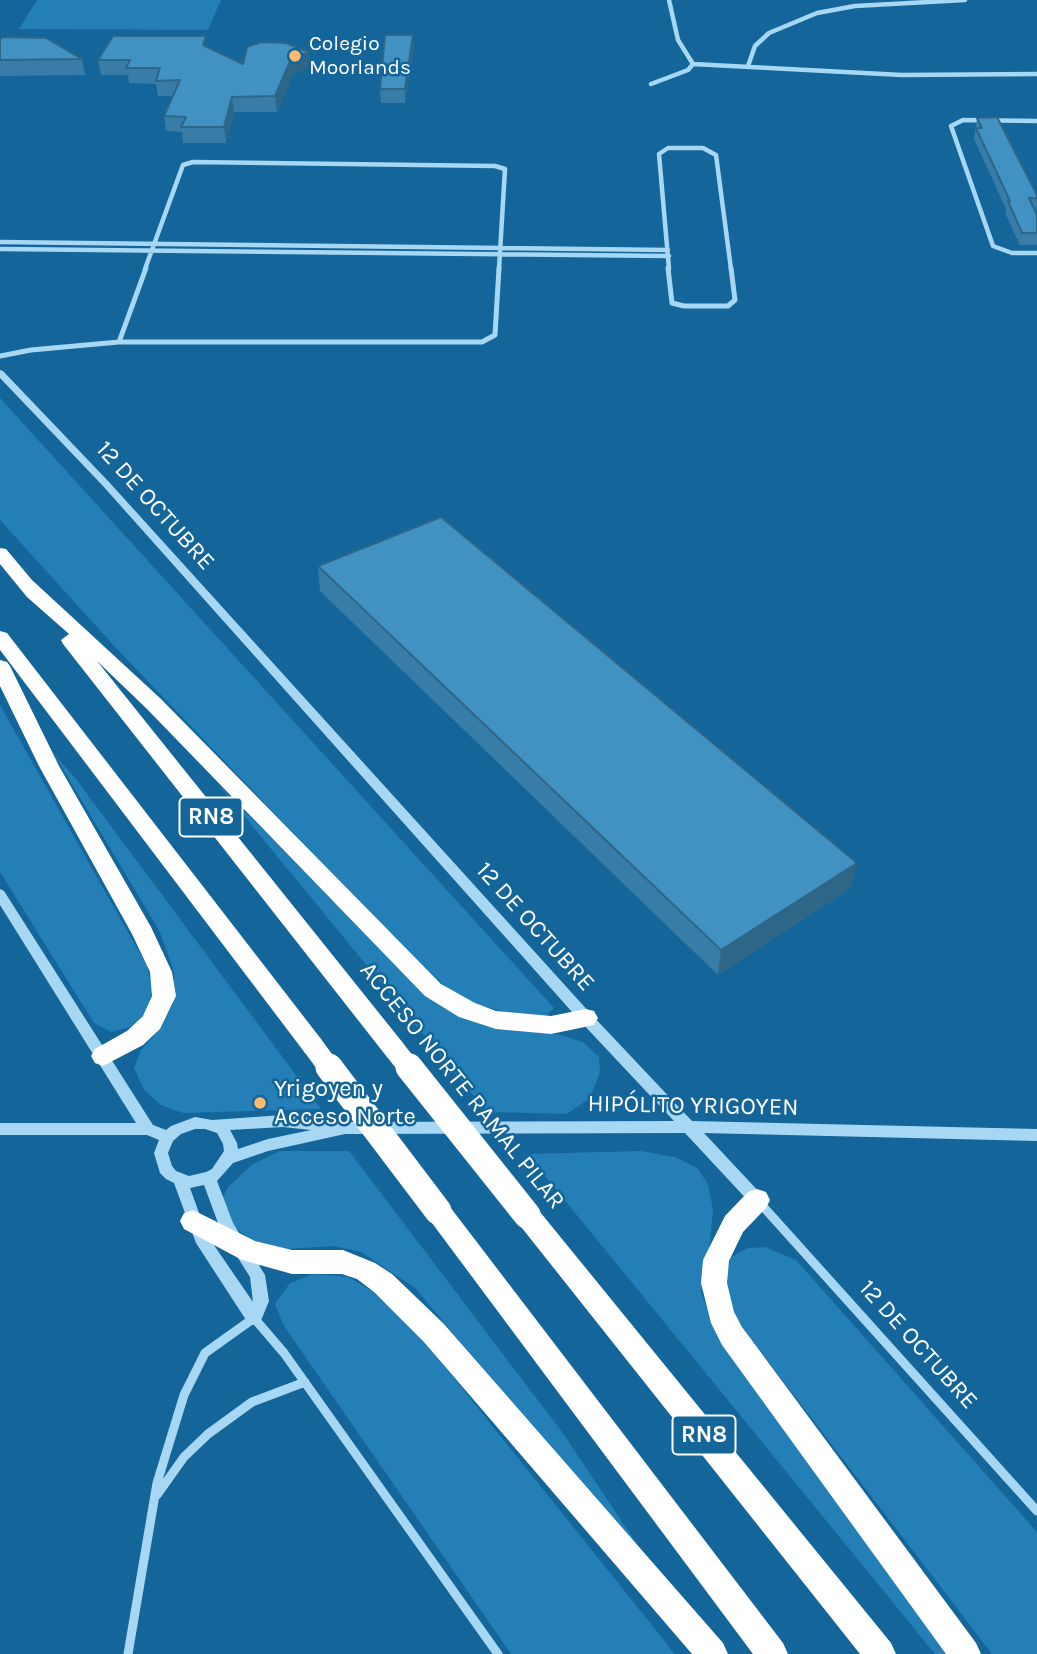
<!DOCTYPE html>
<meta charset="utf-8">
<style>
body{margin:0}
canvas{display:block;background:#146599}
</style>
<canvas width="1037" height="1654"></canvas>
<script>
const ctx = document.querySelector('canvas').getContext('2d');
ctx.lineJoin = 'round';
function fillPath(path, color) {
  ctx.fillStyle = color;
  ctx.fill(path, 'evenodd');
}
function poly(rows) {
  const path = new Path2D();
  for (const r of rows) {
    path.moveTo(r[0], r[1]);
    for (let i = 2; i < r.length; i += 2) path.lineTo(r[i], r[i + 1]);
  }
  return path;
}
function stroke(path, color, width, dash) {
  ctx.strokeStyle = color;
  ctx.lineWidth = width;
  ctx.lineCap = dash ? 'butt' : 'round';
  ctx.setLineDash(dash || []);
  ctx.stroke(path);
}
function label(font, color, halo, rows, align = 'center') {
  ctx.font = font + ' Karla,sans-serif';
  ctx.lineWidth = 5;
  ctx.setLineDash([]);
  ctx.textBaseline = 'middle';
  ctx.strokeStyle = halo;
  ctx.fillStyle = color;
  for (const [text, x, y, turn = 0] of rows) {
    ctx.save();
    ctx.translate(x, y);
    ctx.rotate((+turn || 0) * Math.PI / 180);
    ctx.textAlign = isNaN(turn) ? turn : align;
    if (halo) ctx.strokeText(text, 0, 0);
    ctx.fillText(text, 0, 0);
    ctx.restore();
  }
}
fillPath(poly([
 [37,0,221,0,208,30,19,29],
 [0,398,554,1008,543,1019,515,1015,479,1005,447,988,387,931,118,650,0,520],
 [0,705,147,966,152,990,148,1011,130,1027,111,1032,94,1023,0,872],
 [54,754,76,779,321,1109,183,1113,161,1105,144,1090,134,1068,141,1050,160,1029,173,1004,174,972,160,932],
 [217,783,417,987,496,1028,561,1035,583,1042,599,1057,600,1072,590,1098,567,1114,487,1112],
 [280,1151,349,1151,562,1432,663,1583,415,1288,361,1252,333,1246,286,1249,249,1239,227,1220,221,1201,228,1187,253,1164],
 [641,1151,675,1157,697,1168,708,1184,713,1210,710,1243,701,1292,715,1331,954,1654,935,1654,527,1154],
 [765,1247,796,1260,1037,1532,1037,1654,992,1654,747,1334,727,1302,725,1282,731,1257,748,1248],
 [314,1274,348,1277,372,1291,417,1332,675,1654,511,1654,284,1326,275,1304,290,1283]
]), '#237fb6');
stroke(poly([
 [669,0,678,40,693,64,902,75,1037,74],
 [748,66,755,46,769,33,817,13,855,6,965,0],
 [651,84,688,70,693,64],
 [1037,121,963,120,951,126,993,246,1012,253,1037,253],
 [0,242,668,250],
 [0,249,669,256],
 [145,269,183,165,193,162,495,166,505,169,499,269],
 [669,269,659,154,668,148,703,148,716,155,731,269]
]), '#a8d7f3', 4.5);
stroke(poly([
 [668,268,672,303,684,306,728,306,735,300,731,268],
 [119,342,482,342,495,335,499,268],
 [119,342,146,268],
 [0,356,31,350,119,342]
]), '#a8d7f3', 5);
stroke(poly([
 [759,1202,1037,1511],
 [157,1495,184,1457,208,1434,252,1402,305,1382],
 [128,1654,157,1483,184,1395,205,1353,254,1318,284,1353,498,1654]
]), '#a8d7f3', 9);
fillPath(poly([
 [0,370,3,371,109,482,591,1014,692,1121,1037,1129,1037,1141,704,1133,762,1195,764,1200,762,1205,757,1207,752,1205,685,1133,345,1134,268,1151,233,1163,217,1181,233,1223,265,1275,269,1301,260,1323,254,1325,248,1323,196,1243,174,1183,166,1179,160,1173,154,1153,159,1140,147,1135,0,1135,0,1123,136,1123,0,905,0,889,4,891,153,1125,166,1130,171,1126,195,1117,212,1120,283,1115,348,1122,674,1121,581,1022,103,486,0,378,0,370],
 [283,1127,311,1130,268,1139,238,1149,237,1143,230,1130,283,1127],
 [195,1129,205,1129,217,1133,223,1144,224,1151,212,1169,206,1172,189,1176,176,1171,172,1166,168,1153,173,1141,181,1134,195,1129],
 [204,1185,221,1231,250,1277,253,1302,207,1235,190,1188,204,1185]
]), '#a8d7f3');
fillPath(poly([
 [0,548,6,549,32,580,161,699,441,984,475,1003,496,1011,551,1016,586,1009,594,1011,598,1018,594,1025,551,1034,496,1029,459,1017,425,996,147,709,97,661,403,1043,407,1050,403,1057,395,1060,387,1057,63,644,61,640,69,634,27,597,0,564,0,548],
 [0,631,7,633,321,1039,325,1046,321,1053,313,1056,305,1053,0,650,0,631],
 [0,660,7,662,10,666,59,766,151,927,172,972,176,996,160,1029,143,1045,103,1066,95,1063,91,1056,95,1049,127,1031,143,1016,152,996,150,972,132,934,39,766,0,686,0,660],
 [757,1189,766,1192,770,1200,766,1208,743,1232,729,1261,727,1283,734,1312,742,1327,976,1643,981,1654,946,1654,722,1345,711,1323,701,1283,703,1260,725,1216,748,1192,757,1189],
 [438,1200,447,1203,783,1643,788,1654,753,1654,429,1219,425,1211,429,1203,438,1200],
 [527,1204,536,1207,891,1643,896,1654,860,1654,518,1223,514,1215,518,1207,527,1204],
 [193,1210,255,1241,292,1250,343,1250,375,1263,392,1274,444,1324,723,1643,728,1654,692,1654,424,1342,374,1292,357,1279,342,1274,292,1274,242,1260,184,1229,180,1221,184,1213,193,1210]
]), '#fff');
stroke(poly([
 [313,1046,330,1069],
 [395,1050,410,1069]
]), '#fff', 21);
stroke(poly([
 [329,1067,438,1211],
 [409,1067,527,1215]
]), '#fff', 27);
fillPath(poly([
 [413,35,414,48,405,103,381,103,380,89],
 [0,40,82,59,85,75,0,76],
 [207,47,243,64,309,52,310,67,293,74,277,112,234,112,226,143,183,143,182,132,166,131,164,116,173,96,158,96,156,84,129,83,128,75,101,75,98,60],
 [977,118,1037,195,1037,205,1036,210,1035,210,1037,214,1037,245,1020,245,1005,213,1006,209,974,139],
 [318,566,851,888,718,975,320,591]
]), '#387da7');
fillPath(poly([
 [413,35,414,48,405,103,405,89],
 [309,52,310,67,293,74,277,112,275,96,291,59],
 [232,97,234,112,226,143,224,127],
 [857,863,851,888,718,975,721,950]
]), '#2e6688');
const building = poly([
 [385,35,413,35,405,89,380,89,385,35],
 [113,36,206,36,203,45,243,64,247,47,261,42,286,43,309,52,291,59,275,96,232,97,224,127,181,127,186,117,164,116,180,80,156,81,160,68,126,68,130,60,98,60,113,36],
 [2,37,46,38,82,59,0,60,0,40,2,37],
 [997,117,1037,195,1037,198,1029,198,1037,215,1037,233,1022,233,1008,201,1010,201,976,128,982,128,977,118,997,117],
 [441,517,857,863,721,950,318,566,441,517]
]);
fillPath(building, '#4191c2');
stroke(building, '#2e6688', 2);
for (const [x, y, r, color] of [
 [295,56,7,"#ffba6a"],
 [260,1103,7,"#ffba6a"]
]) {
  const dot = new Path2D();
  dot.arc(x, y, r, 0, 2 * Math.PI);
  ctx.fillStyle = color;
  ctx.fill(dot);
  stroke(dot, '#146599', 2.5);
}
label('21px', '#fff', '#146599', [
 ["Colegio",309,44],
 ["Moorlands",309,68]
], 'left');
for (const [x, y, w] of [
 [211,817,63],
 [704,1435,63]
]) {
  const box = new Path2D();
  box.roundRect(x - w / 2, y - 19.5, w, 39, 5);
  ctx.fillStyle = '#146599';
  ctx.fill(box);
  stroke(box, '#fff', 2);
}
label('bold 23px', '#fff', null, [
 ["RN8",211,817],
 ["RN8",704,1435]
]);
label('24px', '#fff', '#146599', [
 ["12 DE OCTUBRE",155,506,48],
 ["12 DE OCTUBRE",535,927,48],
 ["ACCESO NORTE RAMAL PILAR",462,1086,51],
 ["HIPÓLITO YRIGOYEN",693,1106,1],
 ["12 DE OCTUBRE",918,1345,48]
]);
label('24px', '#fff', '#146599', [
 ["Yrigoyen y",274,1089],
 ["Acceso Norte",274,1117]
], 'left');
</script>
